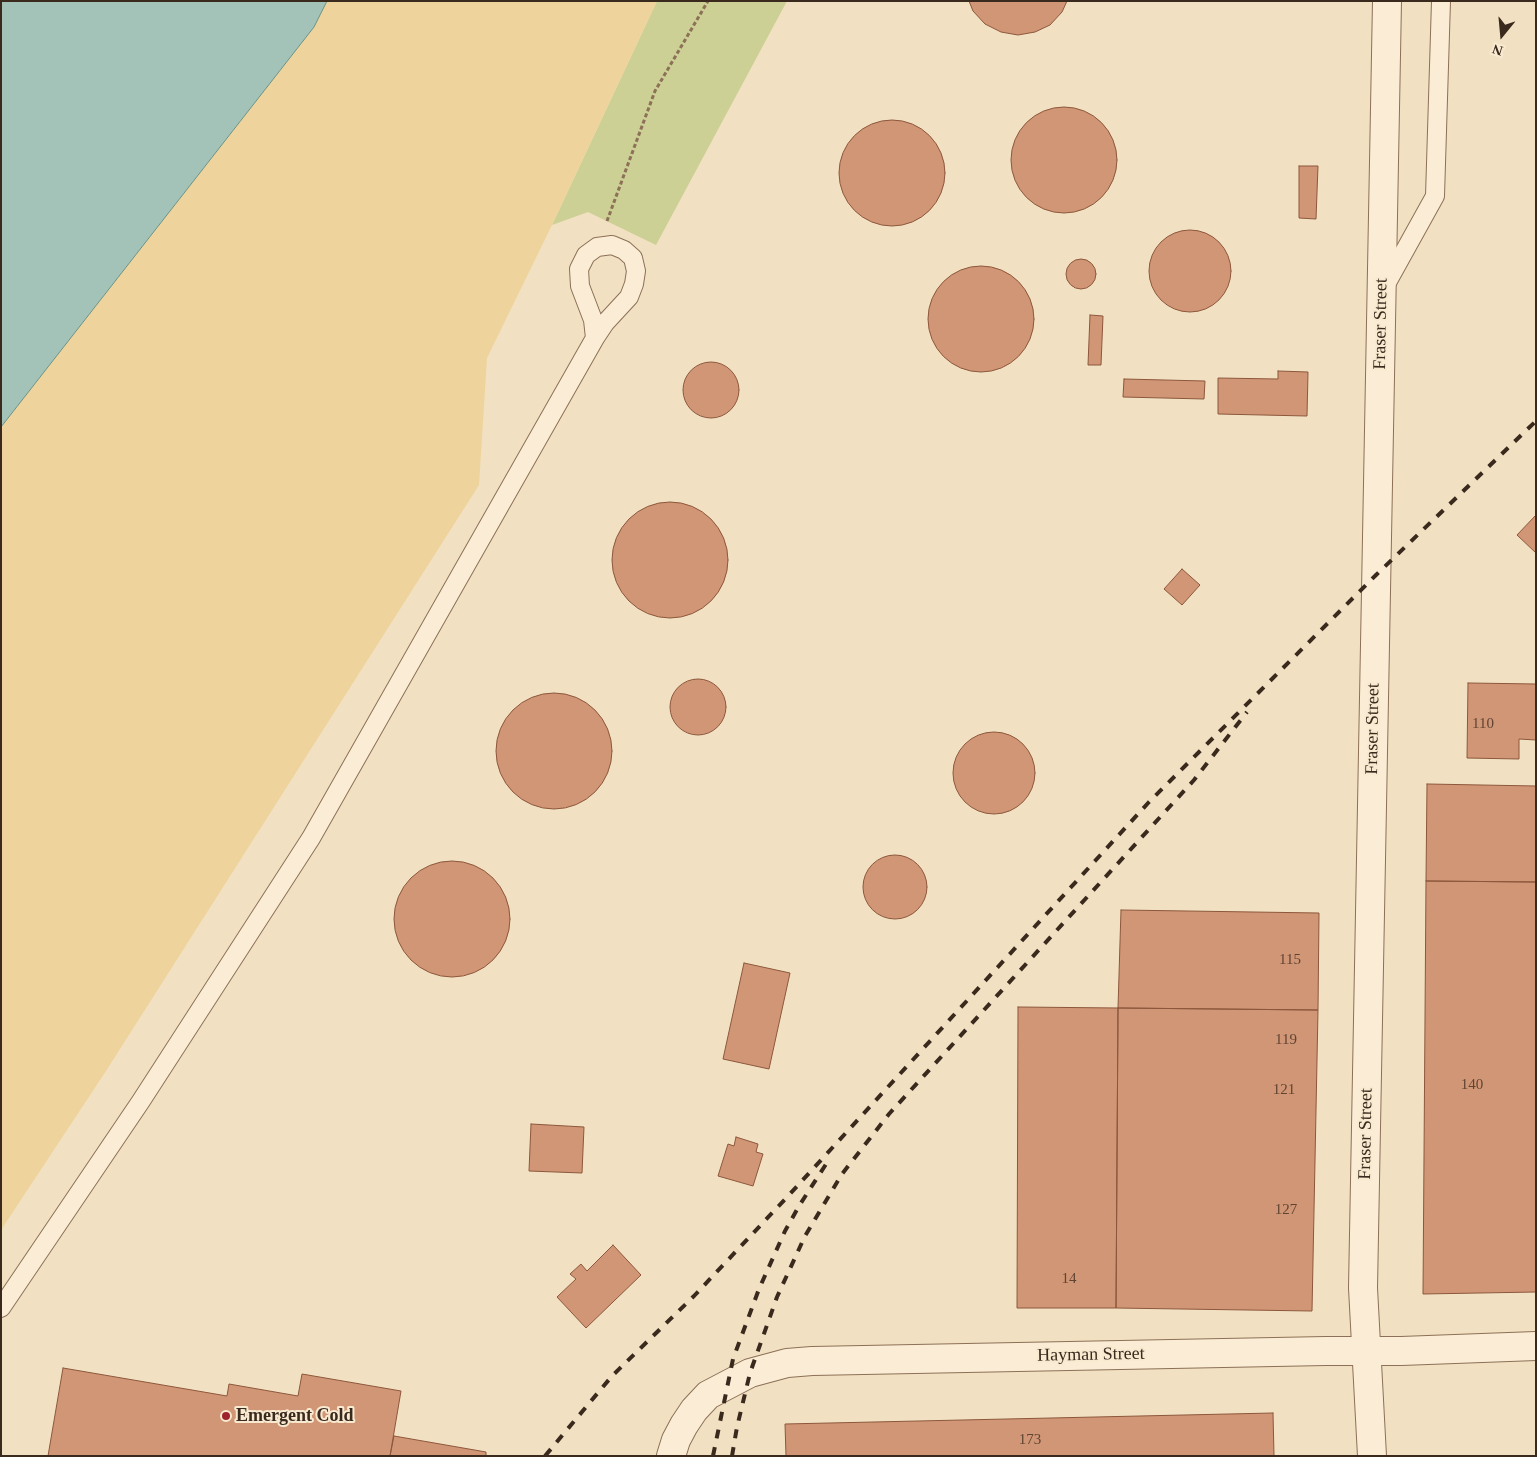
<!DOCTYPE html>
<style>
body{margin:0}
#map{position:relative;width:1537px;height:1457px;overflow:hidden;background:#f1e0c1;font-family:Georgia,serif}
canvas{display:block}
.frame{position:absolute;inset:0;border:2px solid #3a291d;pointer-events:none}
.north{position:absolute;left:1477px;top:10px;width:50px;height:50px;-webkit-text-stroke:4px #f8ead1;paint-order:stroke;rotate:197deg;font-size:14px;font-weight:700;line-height:20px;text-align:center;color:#3a291d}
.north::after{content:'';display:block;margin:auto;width:18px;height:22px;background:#3a291d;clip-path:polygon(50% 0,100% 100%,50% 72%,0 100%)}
</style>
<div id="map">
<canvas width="1537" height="1457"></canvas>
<div class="frame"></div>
<div class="north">N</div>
</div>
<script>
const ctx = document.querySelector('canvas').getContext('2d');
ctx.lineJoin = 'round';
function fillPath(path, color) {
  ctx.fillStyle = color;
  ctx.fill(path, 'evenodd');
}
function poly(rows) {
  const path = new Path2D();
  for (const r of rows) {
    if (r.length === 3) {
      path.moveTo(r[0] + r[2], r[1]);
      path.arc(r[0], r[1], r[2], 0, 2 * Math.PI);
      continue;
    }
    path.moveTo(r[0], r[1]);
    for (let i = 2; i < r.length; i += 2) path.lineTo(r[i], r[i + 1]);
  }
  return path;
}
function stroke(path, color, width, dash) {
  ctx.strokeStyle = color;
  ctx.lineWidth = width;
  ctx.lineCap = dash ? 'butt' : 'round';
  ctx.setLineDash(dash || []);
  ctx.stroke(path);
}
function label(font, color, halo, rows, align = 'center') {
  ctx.font = font + ' Georgia,serif';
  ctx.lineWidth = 4;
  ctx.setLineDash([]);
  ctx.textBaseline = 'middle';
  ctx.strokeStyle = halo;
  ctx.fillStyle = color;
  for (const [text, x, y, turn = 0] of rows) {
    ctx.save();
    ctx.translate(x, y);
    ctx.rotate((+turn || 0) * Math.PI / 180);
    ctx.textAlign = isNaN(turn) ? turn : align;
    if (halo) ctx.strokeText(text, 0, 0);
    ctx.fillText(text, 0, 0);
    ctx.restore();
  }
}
fillPath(poly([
 [657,1,787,1,656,245,588,212,552,225]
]), '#ccd094');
fillPath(poly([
 [327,1,657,1,552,225,487,358,479,485,106,1071,1,1230,1,427,314,27]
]), '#eed49c');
const water = poly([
 [1,1,327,1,314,27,1,427,1,1]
]);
fillPath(water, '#a4c3b8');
stroke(water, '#6a9286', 1);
const building = poly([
 [969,1,1067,1,1062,12,1050,25,1035,32,1018,35,1001,32,985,24,973,11,969,1],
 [1064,160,53],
 [892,173,53],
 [1299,166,1318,166,1316,219,1299,218,1299,166],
 [1190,271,41],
 [1081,274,15],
 [981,319,53],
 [1090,315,1103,316,1101,365,1088,365,1090,315],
 [711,390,28],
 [1278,371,1308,372,1307,416,1218,414,1218,378,1278,379,1278,371],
 [1124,379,1205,381,1204,399,1123,397,1124,379],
 [670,560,58],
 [1536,515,1536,553,1517,535,1536,515],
 [1182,569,1200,585,1182,605,1164,589,1182,569],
 [698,707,28],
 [1468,683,1536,684,1536,740,1519,739,1519,759,1467,758,1468,683],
 [554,751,58],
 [994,773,41],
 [1427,784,1536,786,1536,882,1426,881,1427,784],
 [895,887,32],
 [452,919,58],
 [1426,881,1536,882,1536,1292,1423,1294,1426,881],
 [1121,910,1319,913,1318,1010,1118,1008,1121,910],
 [744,963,790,973,769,1069,723,1059,744,963],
 [1018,1007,1118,1008,1116,1308,1017,1308,1018,1007],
 [1118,1008,1318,1010,1312,1311,1116,1308,1118,1008],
 [531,1124,584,1127,582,1173,529,1171,531,1124],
 [736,1137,758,1144,756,1152,763,1154,753,1186,718,1176,728,1144,734,1146,736,1137],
 [613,1245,641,1275,586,1328,557,1297,576,1279,570,1274,581,1264,587,1271,613,1245],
 [63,1368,227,1396,229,1384,298,1396,302,1374,401,1391,390,1456,48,1456,63,1368],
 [1273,1413,1274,1456,786,1456,785,1424,1273,1413],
 [394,1436,486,1452,486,1456,390,1456,394,1436]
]);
fillPath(building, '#d19675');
stroke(building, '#8c573c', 1);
const lane = poly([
 [1384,288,1435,196,1441,1],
 [1,1308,141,1101,311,838,595,338,605,323,629,297,634,284,636,271,633,258,624,250,612,245,597,247,586,255,579,269,580,286,593,320,595,338]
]);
const street = poly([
 [671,1456,676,1440,684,1425,694,1410,708,1395,750,1373,787,1363,812,1361,1326,1351,1401,1351,1536,1346],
 [1372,1456,1363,1288,1387,1]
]);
stroke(lane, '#8c7057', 20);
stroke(street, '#8c7057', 30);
stroke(poly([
 [607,221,655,91,708,1]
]), '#8c7057', 3, [4, 2.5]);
stroke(lane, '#fbedd5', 18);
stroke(street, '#fbedd5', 28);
stroke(poly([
 [545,1456,612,1376,694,1296,789,1195,1149,802,1376,575,1536,421],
 [713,1456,733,1359,759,1289,785,1231,799,1206,830,1158],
 [732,1456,737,1427,750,1373,777,1297,805,1236,842,1174,889,1114,1194,780,1247,712]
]), '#3a291d', 4, [9, 9]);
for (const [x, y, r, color] of [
 [226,1416,5,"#9e232b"]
]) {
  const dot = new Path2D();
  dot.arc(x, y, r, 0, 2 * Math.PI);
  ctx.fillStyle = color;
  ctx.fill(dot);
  stroke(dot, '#f8ead1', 2);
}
label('15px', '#604433', null, [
 ["110",1483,724],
 ["115",1290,960],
 ["119",1286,1040],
 ["140",1472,1085],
 ["121",1284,1090],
 ["127",1286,1210],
 ["14",1069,1279],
 ["173",1030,1440]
]);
label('18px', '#3a291d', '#f8ead1', [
 ["Fraser Street",1381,324,-89],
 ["Fraser Street",1373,729,-89],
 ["Fraser Street",1366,1134,-89],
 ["Hayman Street",1091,1355,-1]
]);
label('bold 18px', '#3a291d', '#f8ead1', [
 ["Emergent Cold",236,1416]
], 'left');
</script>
